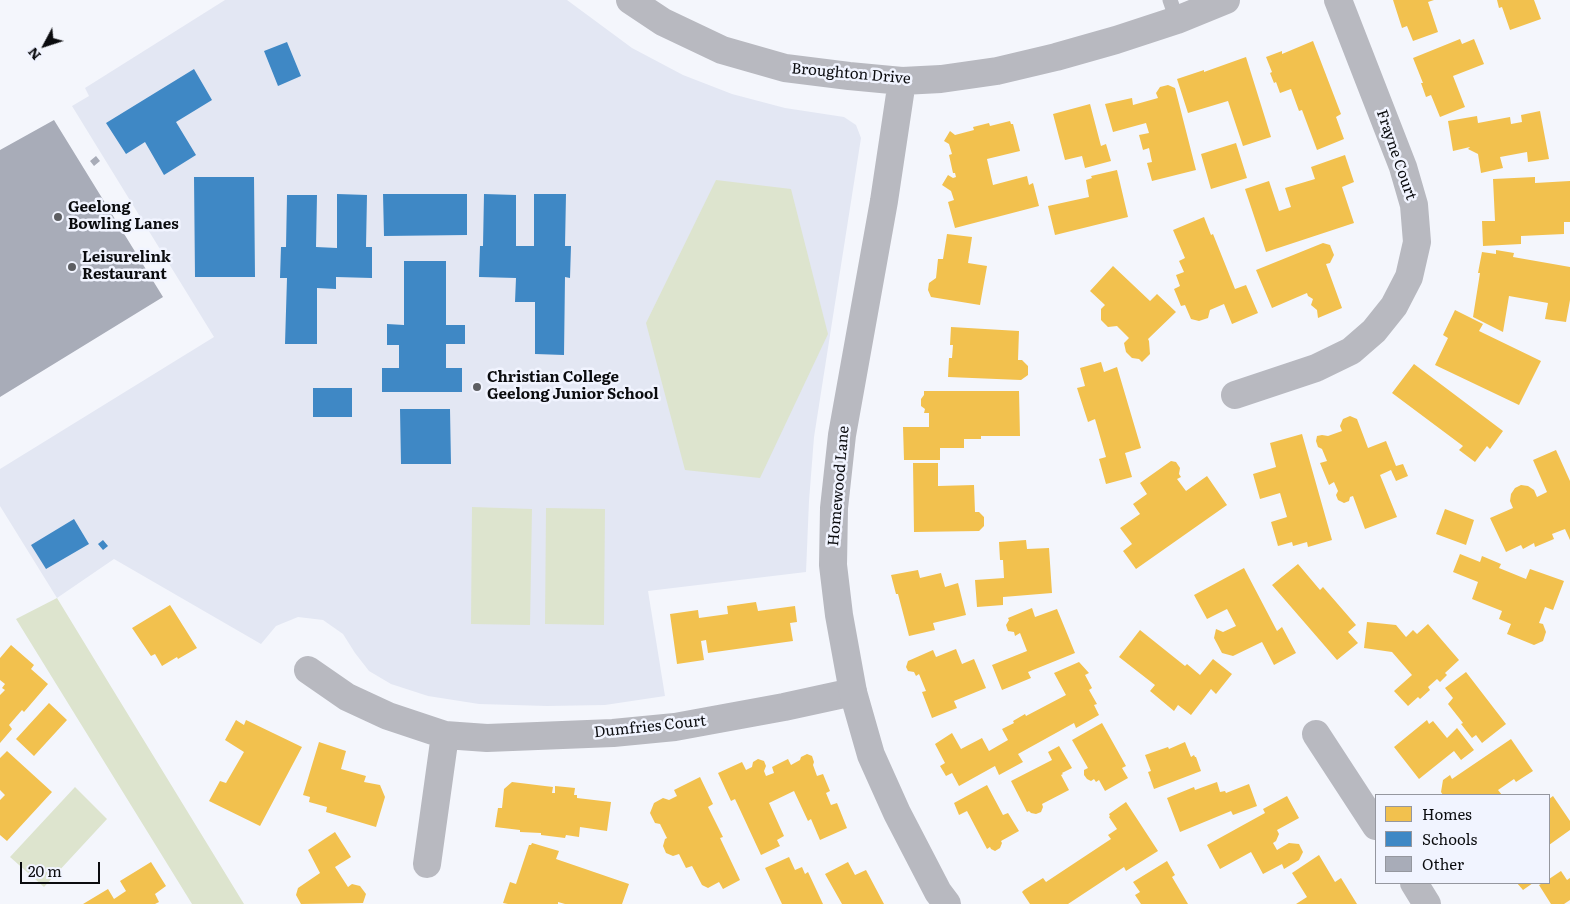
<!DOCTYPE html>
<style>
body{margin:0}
#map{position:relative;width:1570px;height:904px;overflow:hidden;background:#f4f6fc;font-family:Literata,serif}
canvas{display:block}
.legend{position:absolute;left:1375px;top:794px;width:175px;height:90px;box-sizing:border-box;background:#f1f4ff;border:1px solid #95979f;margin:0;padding:6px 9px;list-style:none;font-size:15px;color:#0b0c0f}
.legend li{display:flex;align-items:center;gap:10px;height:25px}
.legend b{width:25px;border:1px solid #95979f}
.north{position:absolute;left:20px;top:20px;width:50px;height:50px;-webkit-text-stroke:4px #f1f4ff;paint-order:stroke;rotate:230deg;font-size:14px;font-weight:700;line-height:20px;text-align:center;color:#0b0c0f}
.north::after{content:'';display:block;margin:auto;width:18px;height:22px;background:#0b0c0f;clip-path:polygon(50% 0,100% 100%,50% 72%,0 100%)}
.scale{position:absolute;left:20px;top:862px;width:80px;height:22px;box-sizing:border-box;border:2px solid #0b0c0f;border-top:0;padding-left:6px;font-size:15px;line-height:18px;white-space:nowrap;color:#0b0c0f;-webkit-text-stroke:4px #f1f4ff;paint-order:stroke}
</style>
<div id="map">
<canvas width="1570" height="904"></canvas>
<ul class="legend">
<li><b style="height:14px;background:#f2c14e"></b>Homes</li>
<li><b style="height:14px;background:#3f88c5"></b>Schools</li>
<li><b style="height:14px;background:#a8acb8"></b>Other</li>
</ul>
<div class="north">N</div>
<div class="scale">20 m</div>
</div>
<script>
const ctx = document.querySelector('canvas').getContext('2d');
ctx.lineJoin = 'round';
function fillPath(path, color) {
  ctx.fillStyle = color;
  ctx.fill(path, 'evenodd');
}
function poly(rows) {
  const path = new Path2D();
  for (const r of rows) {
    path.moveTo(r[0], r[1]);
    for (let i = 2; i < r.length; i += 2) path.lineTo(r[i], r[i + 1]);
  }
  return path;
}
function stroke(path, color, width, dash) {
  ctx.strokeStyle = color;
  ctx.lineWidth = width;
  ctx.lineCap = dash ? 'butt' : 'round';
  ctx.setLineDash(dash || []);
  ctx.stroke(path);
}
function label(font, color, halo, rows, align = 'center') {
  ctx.font = font + ' Literata,serif';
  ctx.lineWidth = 5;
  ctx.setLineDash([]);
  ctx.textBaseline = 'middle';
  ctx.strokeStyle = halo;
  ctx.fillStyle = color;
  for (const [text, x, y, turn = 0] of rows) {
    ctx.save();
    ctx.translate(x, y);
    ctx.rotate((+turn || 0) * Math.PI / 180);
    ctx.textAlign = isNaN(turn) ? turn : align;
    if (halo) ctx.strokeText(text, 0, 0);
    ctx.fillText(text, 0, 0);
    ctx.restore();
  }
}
fillPath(poly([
 [225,0,567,0,632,48,683,75,732,94,785,108,844,117,856,125,861,138,814,437,809,501,806,572,648,591,665,696,605,705,547,706,479,704,428,696,391,684,369,671,355,653,343,634,323,620,298,617,276,626,261,644,114,559,57,598,0,506,0,469,214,337,72,106,89,96,85,88]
]), '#e3e7f3');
fillPath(poly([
 [716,180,791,189,828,334,760,478,685,470,646,323],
 [472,507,532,509,530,625,471,624],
 [546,508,605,509,604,625,545,624],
 [57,598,110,685,244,904,192,904,58,687,16,619],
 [75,787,107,819,44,887,10,857]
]), '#dde4ce');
fillPath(poly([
 [1393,0,1434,0,1428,2,1438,32,1413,41,1407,26,1402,28],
 [1497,0,1534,0,1541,19,1510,30,1502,7,1499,8],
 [1460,39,1462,44,1474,39,1484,64,1453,76,1465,107,1440,117,1431,95,1426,97,1421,83,1423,83,1413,58],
 [1313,41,1341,114,1336,117,1344,139,1317,150,1302,110,1299,111,1291,89,1280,93,1276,82,1274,83,1270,73,1272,72,1266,57,1282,51,1282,54],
 [1246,57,1271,137,1243,146,1228,101,1188,113,1177,79,1204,70,1204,72],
 [1168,85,1175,88,1196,170,1152,181,1147,163,1152,162,1149,148,1143,150,1139,135,1149,133,1146,123,1113,132,1105,104,1132,98,1133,105,1158,98,1156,93,1160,87],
 [1090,104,1101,146,1106,144,1111,161,1085,168,1082,156,1065,160,1053,114],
 [1540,111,1549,159,1528,162,1527,152,1500,157,1503,168,1481,173,1478,154,1468,149,1470,147,1453,151,1448,121,1477,116,1478,123,1510,117,1511,124,1522,122,1521,115],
 [1010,121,1011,124,1013,124,1020,151,987,159,993,185,1027,176,1029,185,1033,183,1039,206,955,228,948,202,954,200,951,191,942,185,948,175,953,178,956,177,955,173,953,173,949,155,952,154,949,144,944,141,950,131,955,135,974,130,973,127,989,123,990,126],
 [1236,143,1247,178,1211,189,1201,154],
 [1345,155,1354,182,1342,187,1354,223,1266,252,1245,189,1269,181,1279,211,1291,207,1285,188,1315,179,1311,167],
 [1117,170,1128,217,1055,235,1048,206,1089,197,1086,180,1092,178,1091,176],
 [1535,177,1535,183,1570,181,1570,222,1564,222,1564,234,1521,236,1521,244,1483,246,1482,221,1495,221,1493,179],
 [1204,217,1211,235,1213,234,1235,289,1246,285,1258,313,1232,324,1224,304,1210,310,1208,318,1199,321,1191,319,1185,305,1181,306,1174,289,1180,286,1176,275,1184,272,1179,261,1185,258,1173,230],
 [947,234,972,237,968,263,987,266,980,305,931,297,928,290,929,283,936,278,938,259,943,259],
 [1323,243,1330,245,1334,255,1330,263,1326,264,1342,308,1318,318,1317,310,1311,305,1313,299,1308,296,1307,293,1272,308,1256,270],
 [1496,250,1514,253,1513,257,1570,267,1570,300,1566,322,1545,319,1548,303,1509,296,1503,332,1473,317,1480,273,1478,273,1482,252,1496,254],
 [1113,266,1150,301,1157,294,1176,312,1148,339,1149,341,1150,354,1142,362,1139,359,1132,358,1126,352,1124,343,1129,338,1117,326,1108,327,1101,320,1101,309,1105,305,1090,291],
 [1455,310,1483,324,1479,331,1541,361,1519,405,1435,365,1448,338,1443,335],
 [951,327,1019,331,1018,360,1022,360,1028,366,1028,375,1021,380,948,377,949,358,952,358,953,345,950,345],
 [1101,362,1104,372,1117,367,1141,448,1125,453,1132,477,1106,484,1099,459,1106,457,1095,419,1088,422,1077,388,1085,386,1080,368],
 [1414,364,1503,431,1490,449,1487,446,1475,462,1459,450,1463,446,1392,393],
 [924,391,1019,391,1020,436,981,436,981,439,964,439,964,448,940,448,940,460,904,460,903,427,929,427,929,413,924,413,925,409,921,406,921,399,924,395],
 [1350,416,1357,419,1368,448,1386,441,1396,466,1403,464,1408,476,1396,481,1391,470,1380,475,1397,517,1365,529,1353,496,1350,497,1349,501,1344,503,1338,500,1336,495,1338,491,1334,482,1329,485,1320,463,1327,461,1322,449,1318,447,1316,441,1317,436,1322,435,1328,436,1342,431,1340,426,1343,419],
 [1302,434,1332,540,1308,547,1307,542,1293,546,1292,542,1278,546,1271,522,1287,517,1280,493,1260,499,1253,474,1276,467,1270,443],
 [1556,450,1570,481,1570,540,1565,529,1552,534,1554,539,1535,547,1534,543,1523,549,1521,545,1506,552,1490,518,1513,508,1510,501,1511,494,1515,488,1521,485,1528,486,1534,490,1537,497,1547,492,1533,460],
 [1171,461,1176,462,1180,468,1179,474,1181,477,1177,479,1186,491,1207,476,1227,505,1136,569,1123,551,1132,544,1120,528,1140,514,1133,504,1147,494,1140,483],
 [913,463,938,463,938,486,974,485,975,512,979,512,984,517,984,526,979,531,914,532],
 [1445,509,1474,520,1466,545,1436,534],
 [1026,540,1027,549,1049,548,1052,593,1003,597,1003,605,977,607,975,580,1004,578,1003,560,1000,560,999,542],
 [1460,554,1480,562,1482,556,1501,564,1499,568,1526,579,1530,569,1564,581,1553,610,1545,607,1539,623,1543,624,1546,632,1543,641,1534,645,1507,634,1511,624,1499,619,1502,611,1472,599,1478,582,1453,572],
 [1298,564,1320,590,1323,587,1356,625,1348,632,1358,643,1337,660,1272,585],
 [1244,568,1277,631,1282,627,1296,653,1274,665,1262,642,1233,656,1222,653,1214,638,1216,629,1223,632,1236,626,1227,609,1207,619,1194,595],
 [918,570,920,578,941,573,945,587,958,583,966,615,933,623,935,630,909,636,898,594,896,594,891,575],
 [756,602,758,611,795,606,797,622,790,623,793,641,708,653,706,640,701,641,704,660,677,664,670,614,698,610,699,618,728,614,727,606],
 [170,605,197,648,178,659,177,657,162,666,155,654,151,656,132,628],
 [1032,608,1035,617,1057,609,1075,653,1028,672,1031,678,1002,690,992,665,1027,651,1020,633,1015,636,1014,632,1008,631,1006,625,1009,620,1008,618],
 [1367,622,1396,625,1406,637,1413,630,1417,634,1428,624,1459,660,1445,673,1447,675,1440,682,1437,679,1428,687,1430,690,1420,699,1418,697,1408,706,1394,691,1412,675,1392,652,1364,648],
 [1140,630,1185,666,1187,664,1200,675,1213,659,1232,674,1216,694,1211,689,1191,715,1178,705,1174,711,1150,691,1155,685,1119,657],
 [11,645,34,665,31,669,48,684,24,712,22,710,9,725,12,729,0,743,0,695,5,690,2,688,5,684,0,680,0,658],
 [956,649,962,664,974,659,986,688,954,701,957,708,932,718,922,692,926,691,919,674,916,676,914,672,908,671,906,667,908,661,933,650,936,657],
 [1079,662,1089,673,1085,675,1092,688,1089,690,1097,704,1094,705,1099,715,1076,728,1074,723,1018,754,1023,762,999,775,995,766,959,786,952,773,946,776,940,766,945,763,935,744,952,733,961,749,982,738,989,751,1008,740,1002,729,1014,723,1013,721,1025,714,1026,716,1066,695,1054,673],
 [1466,672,1506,724,1482,743,1476,735,1472,738,1461,724,1463,723,1448,704,1453,698,1445,688],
 [49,703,67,720,34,756,16,739],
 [236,720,244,725,246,720,302,747,260,826,209,801,220,781,226,783,244,752,225,740],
 [1427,720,1429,724,1433,721,1447,738,1457,728,1474,750,1461,760,1454,751,1419,779,1394,747],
 [1102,723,1126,766,1122,768,1128,778,1105,791,1099,780,1096,782,1094,779,1091,781,1087,779,1084,775,1084,770,1088,768,1072,740],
 [1511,739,1533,771,1516,782,1514,779,1498,790,1502,795,1443,795,1441,792,1443,780,1450,775,1452,779],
 [319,742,346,751,341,769,366,776,364,782,380,785,385,797,376,827,326,812,327,807,309,802,310,797,303,795],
 [1185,742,1191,757,1194,755,1195,757,1196,757,1201,771,1154,789,1148,772,1151,771,1145,755,1168,747,1169,749],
 [1059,746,1072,768,1062,773,1063,774,1061,775,1069,790,1042,804,1043,807,1041,812,1036,814,1031,813,1029,811,1027,812,1011,781,1052,760,1048,752],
 [7,751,52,792,7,841,0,835,0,800,5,795,0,790,0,758],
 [807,754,812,756,814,762,813,765,817,776,823,774,830,791,826,793,831,805,837,803,847,828,820,840,811,819,808,821,794,791,769,803,784,836,777,840,780,846,761,855,735,799,731,801,718,773,742,762,746,770,752,767,753,762,758,759,764,761,766,766,764,771,766,776,774,773,772,767,788,759,791,765,800,760,801,757],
 [700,777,713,804,708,807,723,837,720,838,740,880,723,889,719,882,708,888,702,885,692,866,686,868,679,854,673,856,666,853,663,846,665,839,667,838,660,824,655,823,650,813,654,803,663,798,669,800,677,796,674,790],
 [512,782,553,787,552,793,555,793,555,786,575,788,574,795,577,795,577,798,611,802,607,831,580,827,579,837,566,835,565,838,541,835,541,833,520,832,520,830,495,827,498,808,502,808,504,789],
 [1217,782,1220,792,1225,791,1226,793,1249,784,1257,806,1233,815,1231,811,1180,832,1167,798,1194,787,1195,790],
 [987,785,1003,815,1008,813,1019,831,1001,841,1002,843,1000,848,995,851,991,849,990,847,987,849,967,811,959,815,954,803],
 [1287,796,1299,818,1277,830,1279,834,1276,841,1273,843,1277,850,1289,843,1299,844,1303,852,1299,860,1284,869,1282,864,1263,874,1251,852,1220,869,1207,845,1265,813,1263,809],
 [1553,796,1570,821,1570,830,1549,845,1549,799],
 [1126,802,1158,851,1126,871,1124,867,1068,904,1030,904,1022,892,1024,890,1043,878,1046,882,1111,839,1108,835,1117,829,1109,817,1110,816,1109,814],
 [335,832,351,857,335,867,348,887,352,884,360,886,366,894,363,903,301,904,296,895,298,888,320,873,308,850],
 [532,843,559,851,556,859,629,884,622,904,565,904,558,902,558,904,508,904,503,903,510,882,516,884,529,845,531,845],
 [1319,855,1335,882,1341,878,1357,904,1296,904,1307,897,1292,873],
 [789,857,795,870,802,867,805,874,808,872,823,904,782,904,765,868],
 [1167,861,1175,875,1172,877,1188,904,1141,904,1135,895,1140,892,1133,882],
 [151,862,166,886,155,894,159,902,155,904,83,904,108,889,114,899,126,891,120,881],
 [848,862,855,875,866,870,884,904,842,904,825,874],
 [1561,871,1567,880,1570,878,1570,900,1564,904,1551,904,1539,885,1543,883,1549,883,1549,879],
 [1517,883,1533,883,1523,890]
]), '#f2c14e');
fillPath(poly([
 [287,42,301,76,278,86,264,51],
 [194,69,212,100,176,122,196,155,164,175,145,142,126,154,106,123],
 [194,177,254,177,255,277,195,277],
 [337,194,367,195,366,247,372,247,372,278,336,277,336,289,317,288,317,344,285,344,287,278,280,278,281,247,286,247,287,195,317,195,316,247,337,248],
 [383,194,467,194,467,235,384,236],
 [484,194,516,195,516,246,534,246,534,194,566,194,565,246,571,246,570,278,565,277,564,355,535,354,535,302,515,302,516,278,479,277,480,246,483,246],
 [404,261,446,261,446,325,465,325,465,344,446,344,446,368,462,368,462,392,382,392,382,368,399,368,399,345,387,345,387,324,404,325],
 [313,388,352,388,352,417,313,417],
 [400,409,450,409,451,464,401,464],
 [74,519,89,544,46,569,31,545],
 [103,540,108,546,103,550,98,544]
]), '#3f88c5');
fillPath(poly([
 [54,120,163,297,0,397,0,150],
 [96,156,100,161,94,166,90,161]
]), '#a8acb8');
stroke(poly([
 [1170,0,1177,20]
]), '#b8b9c0', 15);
stroke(poly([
 [1235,395,1316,368,1351,351,1374,331,1394,306,1409,277,1417,242,1414,205,1403,167,1338,0],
 [308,670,347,697,388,716,445,735,487,738,613,733,675,727,784,707,853,692],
 [1316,734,1376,826],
 [427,864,445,735],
 [1414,883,1427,904]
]), '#b8b9c0', 28);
stroke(poly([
 [630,0,663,22,722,50,785,68,849,76,902,81,941,79,997,71,1056,57,1116,40,1177,20,1226,0],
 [902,81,884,201,842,435,834,508,833,565,839,615,853,692,871,755,897,813,938,892,947,904]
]), '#b8b9c0', 28);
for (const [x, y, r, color] of [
 [58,217,5,"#5d5e62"],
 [72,267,5,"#5d5e62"],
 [477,387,5,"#5d5e62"]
]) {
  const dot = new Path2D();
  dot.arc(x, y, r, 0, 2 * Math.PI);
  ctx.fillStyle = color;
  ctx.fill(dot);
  stroke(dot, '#f1f4ff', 2);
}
label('15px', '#0b0c0f', '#f1f4ff', [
 ["Broughton Drive",851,74,5],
 ["Frayne Court",1396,155,71],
 ["Homewood Lane",839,486,-85],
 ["Dumfries Court",650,727,-6]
]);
label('bold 15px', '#0b0c0f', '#f1f4ff', [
 ["Geelong",68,208],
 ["Bowling Lanes",68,225],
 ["Leisurelink",82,258],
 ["Restaurant",82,275],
 ["Christian College",487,378],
 ["Geelong Junior School",487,395]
], 'left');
</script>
